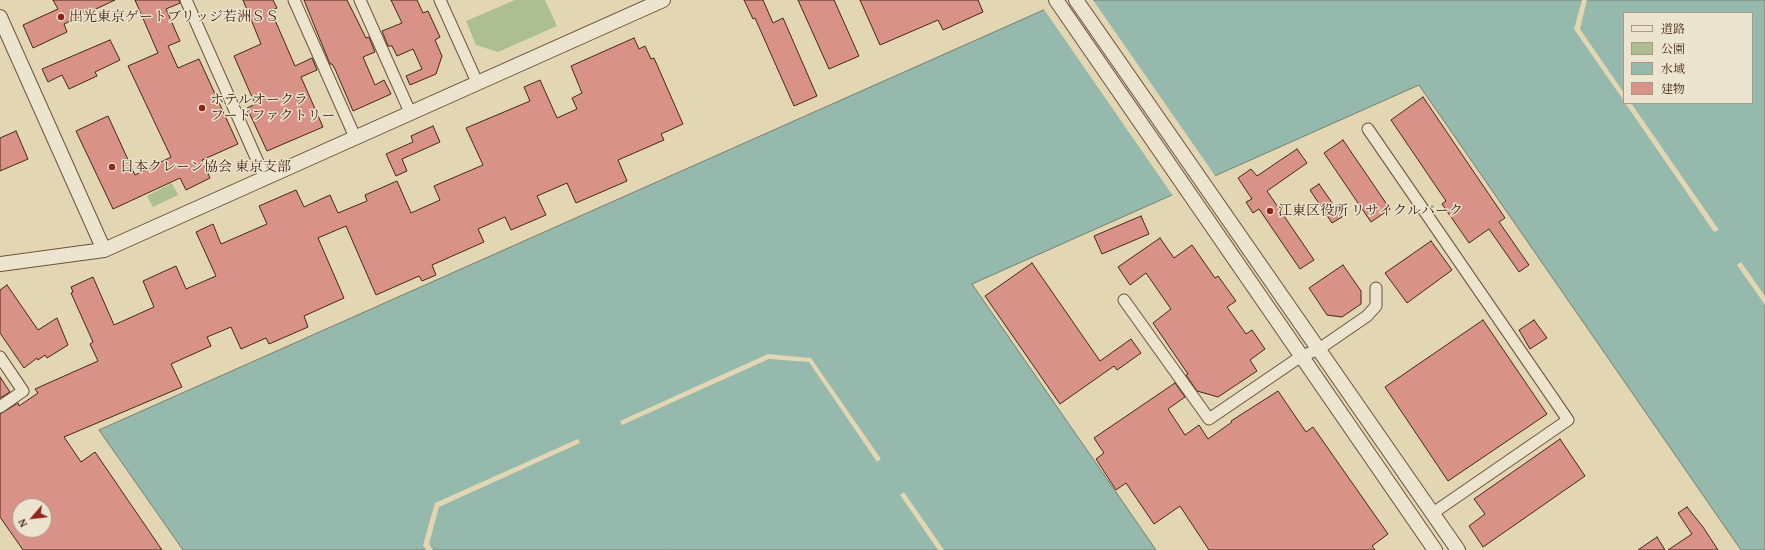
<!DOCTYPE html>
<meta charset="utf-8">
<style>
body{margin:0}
#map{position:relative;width:1765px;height:550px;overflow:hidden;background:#e2d6b3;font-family:"Gentium Book Plus","Noto Serif JP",serif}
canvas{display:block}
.legend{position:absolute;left:1623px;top:12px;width:130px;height:92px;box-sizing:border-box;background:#ece4ce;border:1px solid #aa9884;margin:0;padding:5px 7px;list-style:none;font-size:12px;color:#462616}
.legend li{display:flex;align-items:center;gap:8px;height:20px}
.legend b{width:20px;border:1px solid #aa9884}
.north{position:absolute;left:12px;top:498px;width:40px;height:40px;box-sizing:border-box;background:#ece4ce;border:1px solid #aa9884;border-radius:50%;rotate:242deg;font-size:11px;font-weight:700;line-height:16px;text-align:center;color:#462616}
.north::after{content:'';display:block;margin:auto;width:14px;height:18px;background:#8f2418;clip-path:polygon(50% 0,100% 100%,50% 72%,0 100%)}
</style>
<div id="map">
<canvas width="1765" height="550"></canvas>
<ul class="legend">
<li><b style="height:5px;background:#ece4ce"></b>道路</li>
<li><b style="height:11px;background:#adbf91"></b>公園</li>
<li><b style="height:11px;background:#95b9ac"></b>水域</li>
<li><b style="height:11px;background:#d99288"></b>建物</li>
</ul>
<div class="north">N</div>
</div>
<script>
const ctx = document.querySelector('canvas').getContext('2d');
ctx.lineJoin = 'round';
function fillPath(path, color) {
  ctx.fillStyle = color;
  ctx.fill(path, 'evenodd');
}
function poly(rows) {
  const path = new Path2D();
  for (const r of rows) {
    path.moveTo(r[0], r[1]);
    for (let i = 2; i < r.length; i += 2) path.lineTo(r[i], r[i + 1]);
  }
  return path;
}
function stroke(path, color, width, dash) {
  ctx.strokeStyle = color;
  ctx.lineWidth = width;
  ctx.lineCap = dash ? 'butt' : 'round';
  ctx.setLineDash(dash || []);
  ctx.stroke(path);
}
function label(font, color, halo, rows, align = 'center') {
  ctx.font = font + ' "Gentium Book Plus","Noto Serif JP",serif';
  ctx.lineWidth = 3;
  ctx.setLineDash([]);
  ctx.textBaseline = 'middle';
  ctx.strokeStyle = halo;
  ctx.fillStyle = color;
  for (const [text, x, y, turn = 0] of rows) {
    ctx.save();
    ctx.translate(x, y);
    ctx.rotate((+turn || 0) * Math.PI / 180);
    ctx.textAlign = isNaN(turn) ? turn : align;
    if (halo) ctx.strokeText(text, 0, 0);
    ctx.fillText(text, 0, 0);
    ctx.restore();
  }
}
fillPath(poly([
 [515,0,545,0,557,26,498,52,476,45,466,21],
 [172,183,178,195,153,207,147,196]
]), '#adbf91');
const water = poly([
 [1066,0,1765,0,1765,550,1741,550,1419,85,972,284,1156,550,183,550,99,430,1066,0],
 [1624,13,1752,13,1752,103,1624,103,1624,13]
]);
fillPath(water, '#95b9ac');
stroke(water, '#757e70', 1);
fillPath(poly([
 [1061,0,1093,0,1216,177,1173,196,1043,8],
 [1582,0,1587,0,1580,29,1624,93,1624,101,1574,29],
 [1625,103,1631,103,1719,230,1714,232],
 [1741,262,1765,296,1765,305,1737,265],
 [768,354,811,358,881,459,877,462,809,362,769,359,622,425,620,421],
 [578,439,580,443,439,507,429,544,433,550,426,550,423,545,435,503],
 [904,492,944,550,938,550,900,495]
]), '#e2d6b3');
const building = poly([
 [53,0,115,0,64,24,67,32,33,48,23,25,58,9,53,0],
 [135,0,179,0,180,3,166,9,180,41,168,46,178,68,199,59,238,144,202,160,210,178,186,190,180,178,113,209,76,131,108,116,135,175,171,157,128,66,158,53,135,0],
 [243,0,273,0,277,8,271,11,295,66,312,58,317,70,301,77,323,127,267,151,247,108,255,104,234,56,261,44,243,0],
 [304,0,347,0,366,38,369,37,375,52,363,57,375,85,384,80,391,94,353,111,335,69,332,64,330,64,304,0],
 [391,0,417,0,423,13,428,11,440,37,435,40,442,56,436,74,410,85,406,76,422,69,413,49,397,56,392,46,388,46,382,31,402,23,391,0],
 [744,0,763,0,773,23,783,18,817,96,794,106,755,18,753,19,744,0],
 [798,0,834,0,859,56,829,69,798,0],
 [860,0,978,0,983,12,943,30,938,20,880,45,860,0],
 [634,38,639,49,645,46,651,59,654,58,683,124,661,134,664,140,618,160,627,181,576,203,567,183,537,196,546,215,511,230,505,217,478,229,484,242,432,265,436,275,422,281,419,276,376,295,346,226,318,238,344,298,304,316,308,327,269,344,266,338,241,349,231,327,207,337,211,346,171,364,182,387,64,437,81,462,95,452,162,550,23,550,0,517,0,414,18,403,19,406,38,393,35,389,98,361,90,344,93,342,71,293,73,292,71,287,93,277,114,325,154,307,143,281,176,266,186,289,216,276,196,232,213,224,221,244,267,224,259,206,296,190,304,207,330,195,338,213,367,201,365,195,397,181,411,213,440,200,434,186,483,165,466,128,530,101,524,87,540,80,557,118,577,109,572,98,582,93,571,66,634,38],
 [20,506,44,506,44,530,20,530,20,506],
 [110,40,120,60,95,72,97,76,69,89,62,75,48,82,42,69,110,40],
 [1423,97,1505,218,1499,222,1529,265,1519,272,1489,229,1469,243,1442,204,1446,201,1391,120,1423,97],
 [433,126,440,142,402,159,407,171,396,176,386,154,413,142,411,136,433,126],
 [16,131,28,159,0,171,0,138,16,131],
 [1343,140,1390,209,1371,222,1324,153,1343,140],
 [1297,149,1307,163,1267,191,1314,260,1300,269,1259,209,1253,213,1246,202,1252,199,1238,178,1251,169,1257,176,1297,149],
 [1319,184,1342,217,1332,223,1310,190,1319,184],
 [1141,216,1149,234,1102,254,1094,236,1141,216],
 [1160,238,1174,258,1192,245,1215,278,1218,276,1236,301,1227,307,1246,334,1252,330,1265,349,1250,360,1257,371,1218,397,1197,391,1186,375,1188,374,1153,323,1171,309,1146,273,1130,285,1118,267,1160,238],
 [1431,241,1452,270,1407,303,1385,273,1431,241],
 [1032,263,1100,361,1131,339,1141,353,1117,370,1114,366,1060,404,985,296,1032,263],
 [1343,265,1361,291,1361,304,1342,317,1327,315,1309,288,1343,265],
 [7,285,38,330,57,318,68,345,47,358,45,355,38,360,37,358,24,368,0,333,0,290,7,285],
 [1483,320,1547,414,1448,481,1385,387,1483,320],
 [1534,320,1547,338,1530,349,1519,330,1534,320],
 [0,377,10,392,0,398,0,377],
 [1175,383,1185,397,1168,409,1185,435,1199,425,1208,439,1232,422,1231,421,1278,391,1306,432,1313,427,1388,534,1372,546,1375,550,1209,550,1180,506,1154,524,1126,483,1116,490,1096,459,1104,453,1094,438,1175,383],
 [1560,439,1585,476,1483,547,1469,526,1485,514,1474,499,1560,439],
 [1687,507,1703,527,1718,550,1668,550,1692,534,1678,513,1687,507],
 [1657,537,1665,550,1638,550,1657,537]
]);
fillPath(building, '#d99288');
stroke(building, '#462616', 1);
const minor = poly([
 [186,0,265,178],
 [294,0,355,137],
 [360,0,410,112],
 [440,0,477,82],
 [1368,129,1568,420,1433,513],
 [1124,300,1209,419,1300,357,1319,349,1367,316,1376,306,1376,288],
 [0,357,23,391,0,407]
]);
const tertiary = poly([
 [1056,0,1435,550],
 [1076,0,1458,550],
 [0,17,104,250],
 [0,264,104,250,663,0]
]);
stroke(minor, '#6d523d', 13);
stroke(tertiary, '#6d523d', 16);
stroke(minor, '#ece4ce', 11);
stroke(tertiary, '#ece4ce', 14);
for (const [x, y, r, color] of [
 [61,17,4,"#8f2418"],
 [202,108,4,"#8f2418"],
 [112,167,4,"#8f2418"],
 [1270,211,4,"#8f2418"]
]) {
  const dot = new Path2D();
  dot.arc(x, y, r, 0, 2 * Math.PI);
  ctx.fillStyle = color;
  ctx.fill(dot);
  stroke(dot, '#ece4ce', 1.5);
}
label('14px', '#462616', '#ece4ce', [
 ["出光東京ゲートブリッジ若洲ＳＳ",69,17],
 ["ホテルオークラ",210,100],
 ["フードファクトリー",210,116],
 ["日本クレーン協会 東京支部",120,167],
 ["江東区役所 リサイクルパーク",1278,211]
], 'left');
</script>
